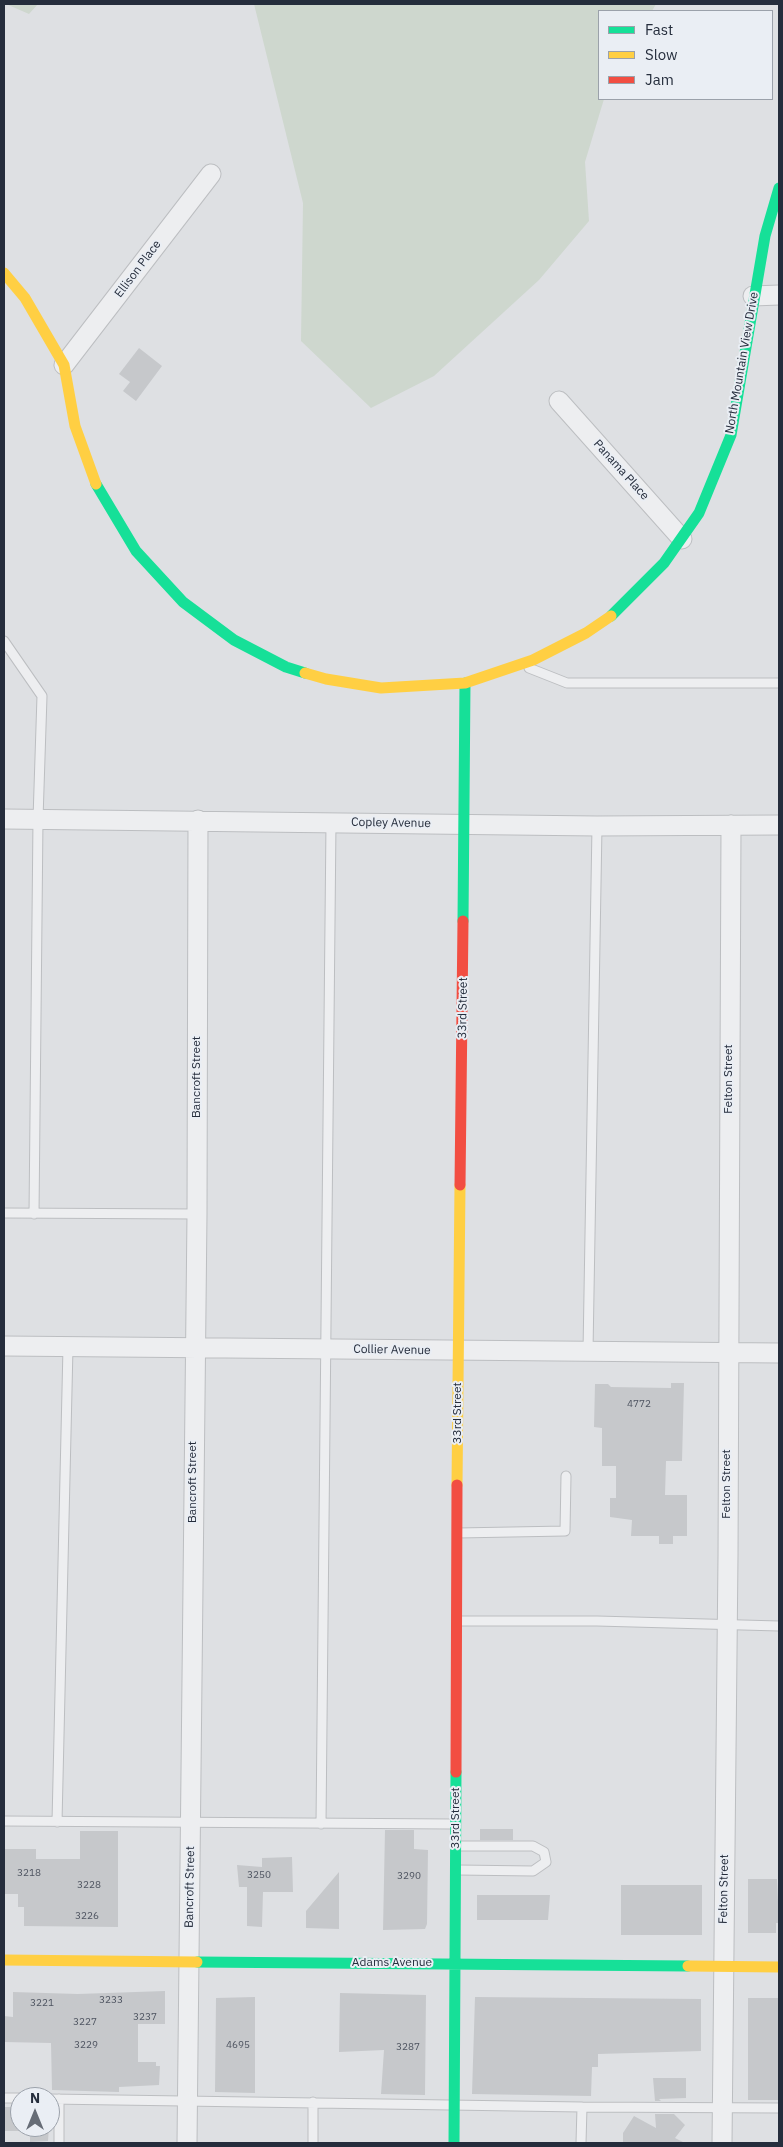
<!DOCTYPE html>
<style>
body{margin:0}
#map{position:relative;width:783px;height:2147px;overflow:hidden;background:#dee0e3;font-family:"IBM Plex Sans",sans-serif}
canvas{display:block}
.frame{position:absolute;inset:0;border:5px solid #252d3c;pointer-events:none}
.legend{position:absolute;left:598px;top:10px;width:175px;height:90px;box-sizing:border-box;background:#eaeef4;border:1px solid #9ba1aa;margin:0;padding:6px 9px;list-style:none;font-size:15px;color:#252d3c}
.legend li{display:flex;align-items:center;gap:10px;height:25px}
.legend b{width:25px;border:1px solid #9ba1aa}
.north{position:absolute;left:10px;top:2087px;width:50px;height:50px;box-sizing:border-box;background:#eaeef4;border:1px solid #9ba1aa;border-radius:50%;rotate:0deg;font-size:14px;font-weight:700;line-height:20px;text-align:center;color:#252d3c}
.north::after{content:'';display:block;margin:auto;width:18px;height:22px;background:#666c76;clip-path:polygon(50% 0,100% 100%,50% 72%,0 100%)}
</style>
<div id="map">
<canvas width="783" height="2147"></canvas>
<div class="frame"></div>
<ul class="legend">
<li><b style="height:6px;background:#16e098"></b>Fast</li>
<li><b style="height:6px;background:#ffcf43"></b>Slow</li>
<li><b style="height:6px;background:#f24e42"></b>Jam</li>
</ul>
<div class="north">N</div>
</div>
<script>
const ctx = document.querySelector('canvas').getContext('2d');
ctx.lineJoin = 'round';
function fillPath(path, color) {
  ctx.fillStyle = color;
  ctx.fill(path, 'evenodd');
}
function poly(rows) {
  const path = new Path2D();
  for (const r of rows) {
    path.moveTo(r[0], r[1]);
    for (let i = 2; i < r.length; i += 2) path.lineTo(r[i], r[i + 1]);
  }
  return path;
}
function stroke(path, color, width, dash) {
  ctx.strokeStyle = color;
  ctx.lineWidth = width;
  ctx.lineCap = dash ? 'butt' : 'round';
  ctx.setLineDash(dash || []);
  ctx.stroke(path);
}
function label(font, color, halo, rows, align = 'center') {
  ctx.font = font + ' "IBM Plex Sans",sans-serif';
  ctx.lineWidth = 4;
  ctx.setLineDash([]);
  ctx.textBaseline = 'middle';
  ctx.strokeStyle = halo;
  ctx.fillStyle = color;
  for (const [text, x, y, turn = 0] of rows) {
    ctx.save();
    ctx.translate(x, y);
    ctx.rotate((+turn || 0) * Math.PI / 180);
    ctx.textAlign = isNaN(turn) ? turn : align;
    if (halo) ctx.strokeText(text, 0, 0);
    ctx.fillText(text, 0, 0);
    ctx.restore();
  }
}
fillPath(poly([
 [6,4,38,4,29,14],
 [254,4,656,4,652,11,599,11,599,99,604,99,585,162,589,221,539,280,434,376,371,408,301,341,303,203]
]), '#ced7ce');
fillPath(poly([
 [139,348,162,366,136,401,123,391,130,382,119,374],
 [671,1383,684,1383,682,1461,666,1461,665,1495,687,1495,687,1536,673,1536,673,1544,659,1544,659,1536,631,1536,632,1520,610,1517,610,1498,616,1498,616,1466,602,1466,602,1428,594,1427,595,1384,608,1384,611,1387,671,1388],
 [480,1829,513,1829,513,1840,480,1840],
 [385,1830,414,1830,414,1849,428,1850,427,1924,425,1929,383,1930],
 [80,1831,118,1831,118,1927,24,1926,24,1907,18,1907,18,1894,4,1894,4,1849,36,1849,36,1859,80,1859],
 [292,1857,293,1892,263,1892,262,1927,247,1926,247,1887,239,1887,237,1865,262,1867,262,1858],
 [339,1872,339,1929,306,1928,306,1911],
 [748,1879,777,1879,779,1923,776,1923,776,1933,748,1933],
 [621,1885,702,1885,702,1935,621,1935],
 [477,1895,550,1895,548,1920,477,1920],
 [165,1991,165,2024,138,2024,138,2062,156,2062,156,2066,160,2066,159,2085,119,2087,119,2092,52,2090,51,2043,4,2042,4,2016,13,2017,13,1992,78,1994],
 [340,1993,426,1995,425,2095,381,2094,384,2050,339,2052],
 [255,1997,255,2093,215,2092,216,1998],
 [475,1997,701,1999,701,2051,598,2054,598,2067,592,2067,591,2096,472,2094],
 [748,1998,779,1998,779,2100,748,2100],
 [653,2078,686,2078,686,2098,659,2099,661,2101,655,2101],
 [4,2107,20,2107,20,2131,5,2131],
 [655,2114,674,2114,685,2125,675,2138,685,2143,623,2143,623,2133,634,2116,656,2128],
 [30,2127,49,2127,48,2141,30,2142]
]), '#c6c8cb');
const lane = poly([
 [4,641,42,696,38,819,34,1214],
 [529,668,567,683,779,683],
 [4,1213,197,1214],
 [588,1351,597,826],
 [458,1533,565,1531,566,1476],
 [458,1621,597,1621,779,1626],
 [4,1821,453,1824],
 [57,1822,68,1347],
 [321,1824,331,822],
 [458,1846,533,1846,544,1852,546,1862,533,1871,458,1870],
 [4,2098,20,2098],
 [50,2099,582,2107,779,2108],
 [313,2102,313,2143],
 [59,2143,59,2099],
 [581,2143,582,2107]
]);
const street = poly([
 [753,296,779,295],
 [64,365,211,174],
 [559,401,682,539],
 [4,819,597,826,779,825],
 [4,1346,779,1353],
 [187,2143,197,1214,198,820],
 [722,2143,728,1556,731,825]
]);
stroke(lane, '#bcbec1', 11);
stroke(street, '#bcbec1', 21);
stroke(lane, '#edeef0', 9);
stroke(street, '#edeef0', 19);
stroke(poly([
 [96,484,136,551,183,602,234,640,286,667,305,673],
 [611,616,664,563,699,513,731,435,765,236,779,188],
 [463,921,465,683],
 [197,1962,688,1966],
 [454,2143,456,1772]
]), '#16e098', 11);
stroke(poly([
 [4,273,25,298,64,365,75,426,96,484],
 [305,673,326,679,381,688,465,683,533,660,586,633,611,616],
 [457,1485,460,1185],
 [4,1960,197,1962],
 [688,1966,779,1967]
]), '#ffcf43', 11);
stroke(poly([
 [460,1185,463,921],
 [456,1772,457,1485]
]), '#f24e42', 11);
label('10px', '#4e5460', null, [
 ["4772",639,1404],
 ["3218",29,1873],
 ["3250",259,1875],
 ["3290",409,1876],
 ["3228",89,1885],
 ["3226",87,1916],
 ["3233",111,2000],
 ["3221",42,2003],
 ["3237",145,2017],
 ["3227",85,2022],
 ["3229",86,2045],
 ["4695",238,2045],
 ["3287",408,2047]
]);
label('12px', '#252d3c', '#eaeef4', [
 ["Ellison Place",138,269,-53],
 ["North Mountain View Drive",742,363,-80],
 ["Panama Place",621,470,48],
 ["Copley Avenue",391,823,1],
 ["33rd Street",463,1008,-89],
 ["Bancroft Street",197,1077,-90],
 ["Felton Street",729,1079,-90],
 ["Collier Avenue",392,1350,1],
 ["33rd Street",458,1413,-90],
 ["Bancroft Street",193,1482,-90],
 ["Felton Street",727,1484,-90],
 ["33rd Street",456,1818,-90],
 ["Bancroft Street",190,1887,-89],
 ["Felton Street",724,1889,-89],
 ["Adams Avenue",392,1963]
]);
</script>
